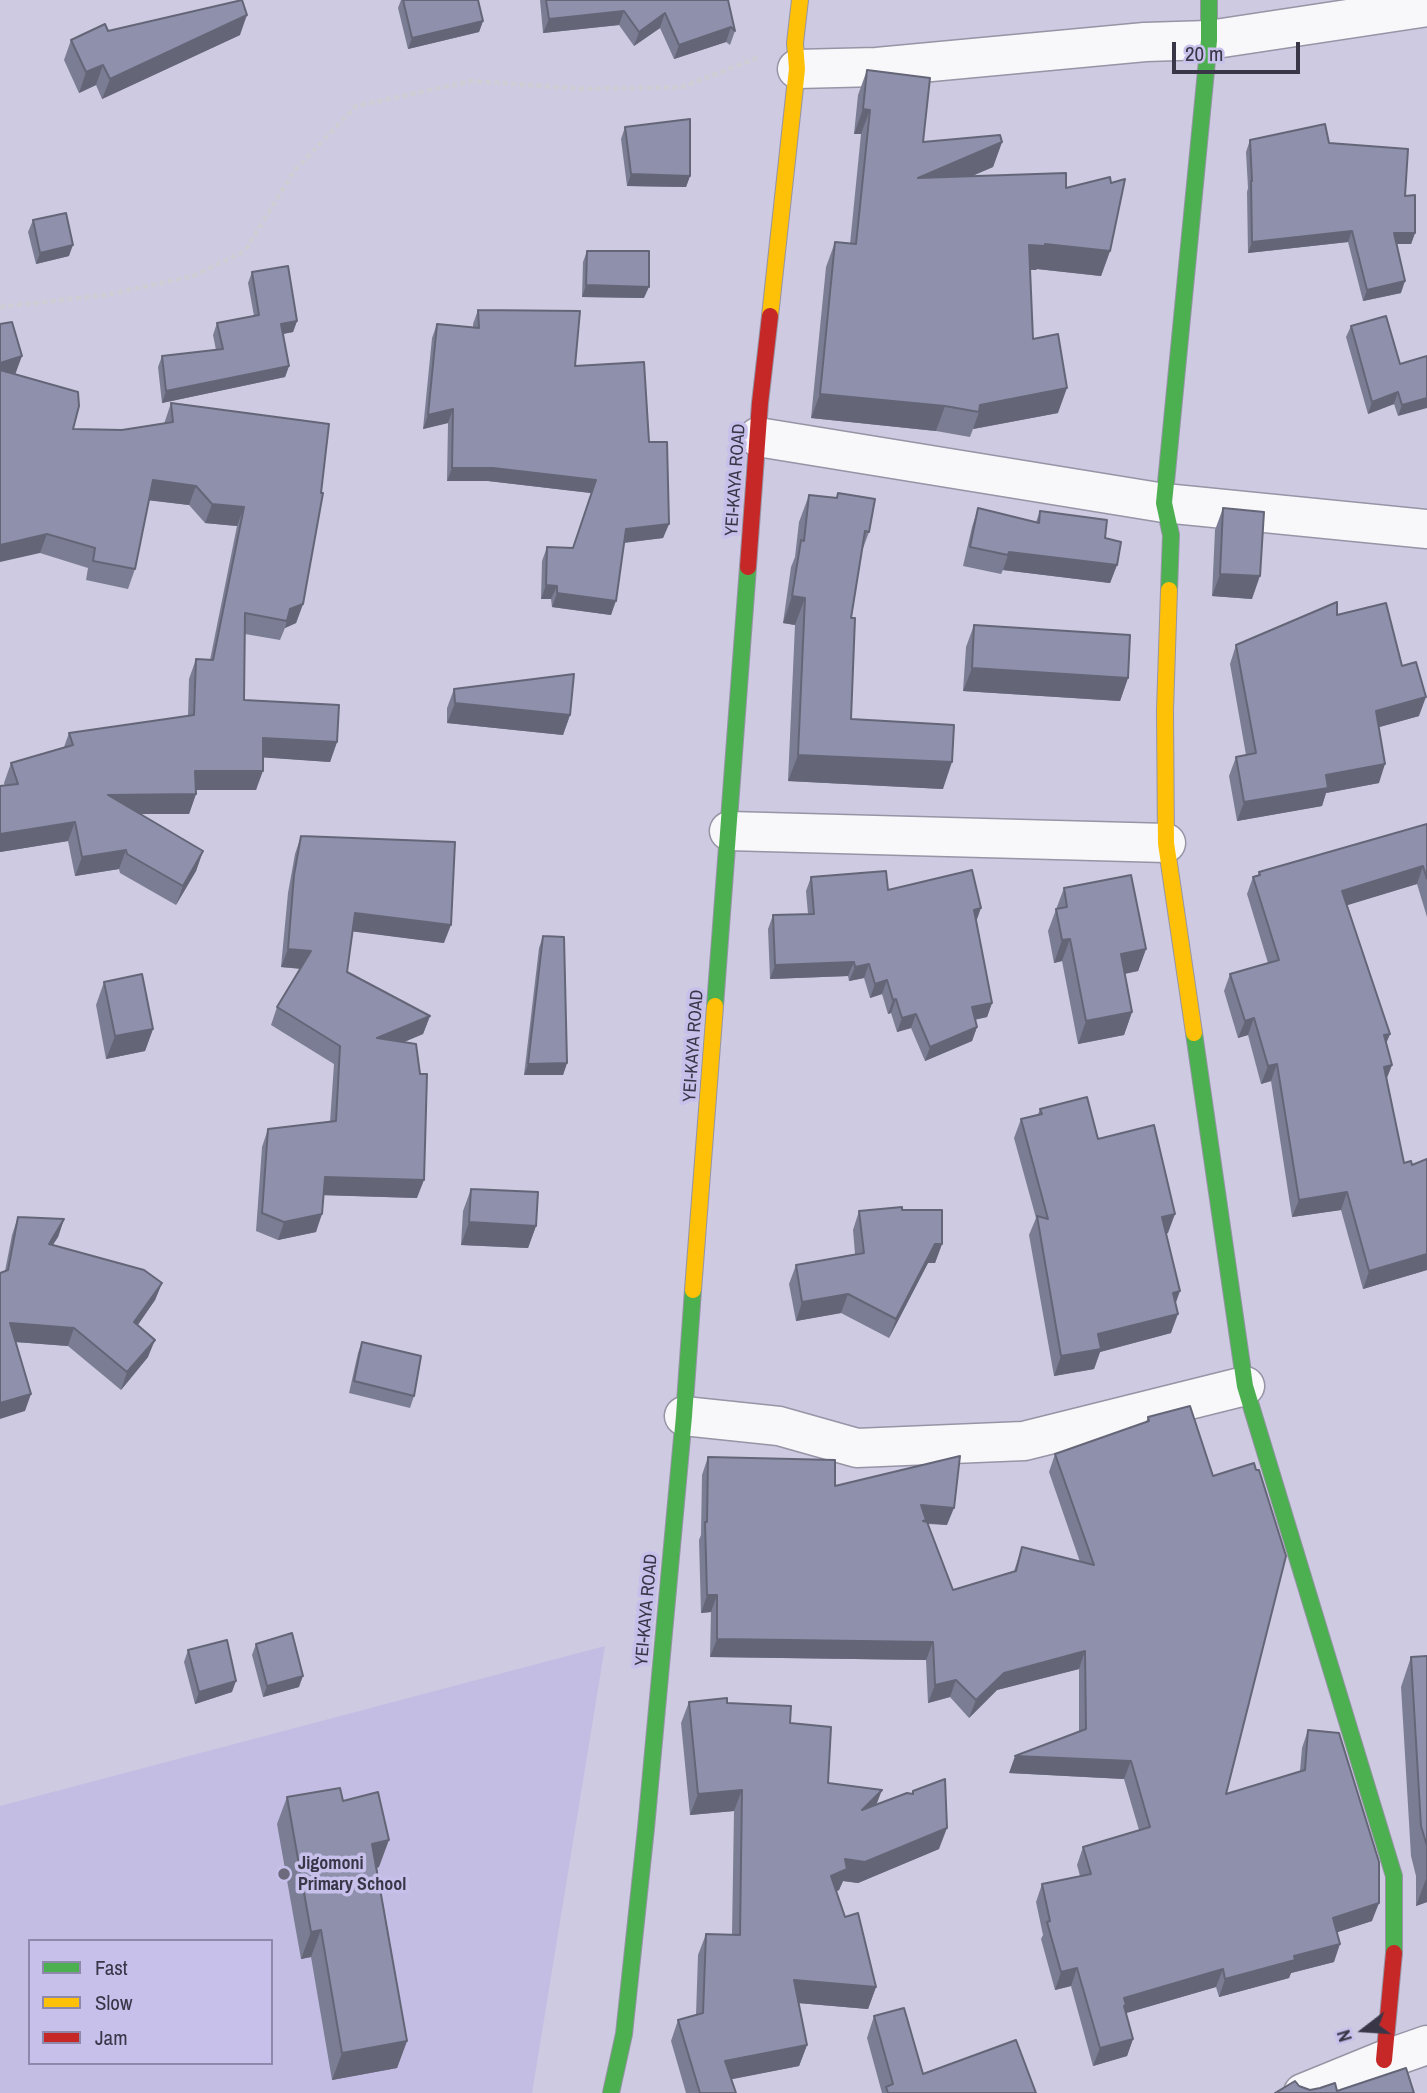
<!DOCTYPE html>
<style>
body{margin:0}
#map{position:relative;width:1427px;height:2093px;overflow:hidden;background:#cdcae1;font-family:"Archivo Narrow",sans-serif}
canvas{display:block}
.legend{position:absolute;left:28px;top:1939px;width:245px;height:126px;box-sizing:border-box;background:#c6c0eb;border:2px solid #8e89aa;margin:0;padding:9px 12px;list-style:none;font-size:21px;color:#393648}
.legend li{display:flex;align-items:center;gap:14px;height:35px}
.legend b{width:35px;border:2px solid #8e89aa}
.north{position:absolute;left:1329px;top:1995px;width:70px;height:70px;-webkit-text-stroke:5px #c6c0eb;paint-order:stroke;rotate:253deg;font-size:19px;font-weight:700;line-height:28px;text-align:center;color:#393648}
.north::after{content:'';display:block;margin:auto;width:24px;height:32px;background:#393648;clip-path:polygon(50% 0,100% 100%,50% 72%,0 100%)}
.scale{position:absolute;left:1172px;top:42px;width:128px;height:32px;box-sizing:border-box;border:4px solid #393648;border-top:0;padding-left:9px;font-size:21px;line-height:24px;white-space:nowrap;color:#393648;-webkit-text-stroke:5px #c6c0eb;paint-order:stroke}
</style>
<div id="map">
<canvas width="1427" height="2093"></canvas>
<ul class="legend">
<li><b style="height:9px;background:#4caf50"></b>Fast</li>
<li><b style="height:9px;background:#ffc107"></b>Slow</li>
<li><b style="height:9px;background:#c62828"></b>Jam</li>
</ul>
<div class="north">N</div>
<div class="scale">20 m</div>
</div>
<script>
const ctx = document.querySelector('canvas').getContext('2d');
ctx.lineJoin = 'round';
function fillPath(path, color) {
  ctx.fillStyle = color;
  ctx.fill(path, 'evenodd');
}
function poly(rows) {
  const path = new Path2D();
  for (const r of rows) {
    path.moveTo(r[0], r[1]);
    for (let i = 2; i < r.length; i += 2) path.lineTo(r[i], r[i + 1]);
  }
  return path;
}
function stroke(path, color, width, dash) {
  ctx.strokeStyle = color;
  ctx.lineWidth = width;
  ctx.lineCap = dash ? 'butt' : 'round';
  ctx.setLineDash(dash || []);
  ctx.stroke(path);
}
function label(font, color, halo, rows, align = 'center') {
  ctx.font = font + ' "Archivo Narrow",sans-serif';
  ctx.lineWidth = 7;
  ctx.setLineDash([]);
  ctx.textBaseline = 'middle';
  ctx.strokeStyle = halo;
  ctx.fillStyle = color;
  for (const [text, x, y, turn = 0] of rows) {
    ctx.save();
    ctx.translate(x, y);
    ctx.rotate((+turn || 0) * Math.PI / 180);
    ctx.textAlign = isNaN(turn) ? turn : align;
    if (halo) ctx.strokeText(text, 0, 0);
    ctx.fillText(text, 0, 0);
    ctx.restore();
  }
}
fillPath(poly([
 [605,1646,532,2093,0,2093,0,1806],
 [30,1941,271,1941,271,2063,30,2063]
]), '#c3bde3');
const street = poly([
 [797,69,877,67,1145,42,1209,40,1427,7],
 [758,437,1164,503,1427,529],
 [729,831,1166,843],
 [684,1416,779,1426,857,1448,1024,1441,1245,1386],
 [1303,2093,1384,2060,1427,2045]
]);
const fast = poly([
 [1169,590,1171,535,1164,503,1209,40,1209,0],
 [715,1006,748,567],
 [1194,1033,1245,1386,1394,1876,1394,1953],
 [611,2093,624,2034,646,1828,684,1416,693,1290]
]);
const slow = poly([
 [770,316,797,69,795,43,800,0],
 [1169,590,1165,710,1166,843,1194,1033],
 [693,1290,715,1006]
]);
const jam = poly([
 [748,567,760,403,770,316],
 [1384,2060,1394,1953]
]);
stroke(street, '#9694a5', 41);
stroke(fast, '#9694a5', 18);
stroke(slow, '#9694a5', 18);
stroke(jam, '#9694a5', 18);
stroke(poly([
 [0,307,106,295,193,276,245,251,294,171,356,106,472,81,584,89,682,87,757,58]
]), '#d0ced5', 4.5, [5, 3.5]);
stroke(street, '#f8f7fa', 38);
stroke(fast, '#4caf50', 16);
stroke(slow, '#ffc107', 16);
stroke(jam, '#c62828', 16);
fillPath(poly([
 [401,0,478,0,483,21,479,32,408,49,398,8],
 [540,0,728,0,735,31,730,45,726,42,674,59,660,28,634,46,619,25,543,33],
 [108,31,240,35,102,99,96,85,79,93,64,60,71,40],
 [867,70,923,142,1002,142,993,167,972,176,1066,188,1110,251,1101,276,1037,269,1036,270,1030,270,1033,339,1058,413,973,429,970,437,936,431,811,418,826,267,835,242,850,244,861,134,854,134,858,95],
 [625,127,690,176,686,187,627,186,621,139],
 [1250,140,1329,143,1405,196,1415,233,1411,244,1396,244,1401,293,1363,301,1348,242,1248,253,1247,192,1248,188,1246,152],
 [33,220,69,256,36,264,28,232],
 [587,251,644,298,582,297,583,262],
 [252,272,297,321,293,332,283,334,289,366,285,377,162,403,158,367,162,356,216,350,213,335,217,323,254,316,248,283],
 [478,310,575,366,649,442,669,524,663,538,624,543,611,615,552,607,551,599,541,599,542,561,547,547,573,548,591,493,488,481,447,481,448,423,423,429,432,338,437,324,473,327,473,324],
 [1351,326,1400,364,1427,356,1398,416,1394,404,1368,414,1346,337],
 [16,374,73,429,122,430,164,424,171,403,329,424,303,604,296,623,285,628,280,640,245,634,244,700,337,742,330,762,263,757,256,790,196,790,196,794,189,814,140,814,203,851,196,871,176,905,120,873,119,869,75,876,68,841,0,852,0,786,5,786,4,783,11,763,64,747,69,733,188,716,189,679,196,659,210,660,237,526,205,523,189,505,149,500,135,569,128,589,86,580,88,568,40,553],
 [838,493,869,532,861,554,851,618,851,719,943,789,788,781,795,625,783,623,791,567,795,557,799,522,809,495,836,498],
 [978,508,1036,522,1040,511,1105,538,1117,565,1110,583,1003,570,1001,574,963,566,972,527],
 [1223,508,1252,599,1212,596,1215,530],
 [1337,615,1402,666,1419,716,1379,727,1379,783,1326,793,1322,806,1237,821,1229,776,1236,757,1246,755,1230,664,1236,645],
 [974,625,1128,678,1120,701,963,691,966,647],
 [454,689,570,715,563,735,447,723,447,708],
 [1427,824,1427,917,1417,884,1346,905,1390,1034,1386,1043,1392,1065,1387,1078,1404,1163,1412,1165,1427,1159,1427,1270,1363,1289,1341,1210,1292,1217,1271,1081,1261,1084,1248,1035,1238,1038,1224,991,1230,974,1268,963,1247,894,1253,877,1258,875,1259,872],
 [301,836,444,943,353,931,347,972,430,1016,423,1034,404,1042,417,1198,324,1195,316,1232,278,1240,256,1231,262,1147,268,1129,330,1122,334,1064,271,1025,277,1007,301,969,281,967,288,893,295,854],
 [811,877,888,890,976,921,992,1003,987,1017,975,1020,977,1027,972,1041,925,1061,911,1028,897,1032,891,1013,888,1014,882,994,870,998,864,978,849,981,848,976,770,979,768,929,773,915,808,914,806,891],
 [1064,888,1146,949,1138,971,1125,974,1132,1012,1124,1035,1078,1044,1062,961,1054,963,1048,931],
 [543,936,567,1063,563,1075,524,1075,539,948],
 [104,982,153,1029,145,1051,106,1059,96,1005],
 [1040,1109,1098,1139,1168,1233,1166,1234,1175,1303,1171,1333,1100,1352,1094,1369,1054,1376,1029,1235,1036,1218,1014,1138,1021,1119,1038,1114],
 [471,1189,536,1226,528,1248,461,1245,463,1211],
 [902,1210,942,1244,935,1263,928,1263,889,1338,841,1313,796,1321,789,1284,796,1265,855,1254,853,1230,859,1211],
 [18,1217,64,1219,58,1237,52,1245,162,1283,155,1300,138,1325,148,1357,121,1390,68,1346,15,1342,25,1411,5,1271,12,1235],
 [362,1342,414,1396,410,1408,349,1393,358,1353],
 [1148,1417,1226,1794,1300,1771,1302,1748,1308,1730,1372,1921,1337,1932,1334,1962,1291,1973,1289,1978,1219,1997,1216,1987,1126,2013,1133,2039,1127,2056,1093,2066,1071,1986,1055,1990,1041,1939,1043,1935,1036,1902,1042,1884,1080,1876,1077,1865,1083,1847,1139,1830,1124,1779,1009,1773,1079,1732,1079,1669,997,1690,969,1718,950,1697,928,1703,926,1660,710,1657,711,1612,701,1613,699,1540,701,1535,702,1475,708,1457,835,1486,947,1525,928,1524,953,1590,1014,1571,1022,1547,1080,1562,1049,1472,1055,1454,1146,1422],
 [256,1644,299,1687,263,1697,252,1655],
 [188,1650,232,1692,195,1704,184,1662],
 [1427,1656,1427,1902,1416,1906,1416,1876,1411,1856,1401,1687,1411,1657],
 [689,1702,727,1703,790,1723,828,1783,877,1804,912,1794,913,1791,939,1849,858,1883,843,1881,839,1890,836,1892,845,1917,876,1987,868,2009,798,2003,807,2045,799,2066,731,2079,736,2093,686,2093,671,2041,678,2020,696,2015,698,1955,706,1934,732,1934,734,1811,690,1815,681,1723],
 [287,1797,343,1801,379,1867,377,1868,407,2041,397,2068,332,2080,311,1957,301,1959,277,1824],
 [874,2016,923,2074,1036,2093,882,2093,867,2038]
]), '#7b7d94');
fillPath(poly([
 [624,11,619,25,543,33,549,19],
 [665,13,660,28,634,46,639,32],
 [247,15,240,35,102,99,110,79],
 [483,21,479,32,408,49,412,38],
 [731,27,726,42,674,59,679,45],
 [103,65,96,85,79,93,86,72],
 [863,109,870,110,861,134,854,134],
 [1002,142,993,167,909,203,918,178],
 [631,174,690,176,686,187,627,186],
 [1352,231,1348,242,1248,253,1252,242],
 [1394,233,1415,233,1411,244,1390,244],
 [1045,244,1110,251,1101,276,1037,269,1036,270,1020,269,1029,245],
 [73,245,69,256,36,264,40,253],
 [1405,281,1401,293,1363,301,1367,290],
 [586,285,649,287,644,298,582,297],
 [297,321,293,332,277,335,281,324],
 [22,356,15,375,0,380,0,363],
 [289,366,285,377,162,403,166,391],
 [1067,388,1058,413,973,429,979,412,980,405],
 [1398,392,1394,404,1368,414,1372,402],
 [820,394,945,406,936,431,811,418],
 [1427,398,1427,408,1398,416,1402,405],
 [453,409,448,423,423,429,428,415],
 [452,468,493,468,596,480,591,493,488,481,447,481],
 [153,480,196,486,189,505,146,500],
 [212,504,244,507,237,526,205,523],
 [669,524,663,538,621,543,626,529],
 [47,534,40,553,0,562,0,545],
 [1009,552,1117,565,1110,583,1003,570],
 [1220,574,1260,576,1252,599,1212,596],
 [546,585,557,586,551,599,541,599],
 [557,593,616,601,611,615,552,607],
 [792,596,805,598,795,625,783,623],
 [303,604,296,623,285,628,290,609],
 [972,668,1128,678,1120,701,963,691],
 [1426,697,1419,716,1369,730,1376,711],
 [455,703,570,715,563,735,447,723],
 [263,738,337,742,330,762,256,757],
 [798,755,952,762,943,789,788,781],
 [1385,764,1379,783,1326,793,1322,806,1237,821,1244,802,1326,775],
 [195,771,263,771,256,790,188,790],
 [196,794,189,814,101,814,108,795],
 [75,822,68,841,0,852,0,834],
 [126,850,119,869,75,876,82,857],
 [203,851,196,871,176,905,183,886],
 [1423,866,1417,884,1335,909,1342,891],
 [981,908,976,922,974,910],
 [355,913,451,925,444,943,349,931],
 [1070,939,1062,961,1054,963,1062,940],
 [288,949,311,951,305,969,281,967],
 [1146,949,1138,971,1113,976,1121,954],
 [854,962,848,976,770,979,775,965],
 [869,964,864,978,849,981,855,967],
 [887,980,882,994,870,998,875,984],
 [896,999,891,1013,888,1014,893,1000],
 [992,1003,987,1017,966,1021,972,1007],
 [1132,1012,1124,1035,1078,1044,1086,1021],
 [916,1014,911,1028,897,1032,902,1018],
 [430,1016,423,1034,370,1056,377,1038],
 [1254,1018,1248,1035,1238,1038,1245,1021],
 [977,1027,972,1041,925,1061,930,1047],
 [153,1029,145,1051,106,1059,115,1036],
 [1390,1034,1383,1051,1384,1035],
 [567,1063,563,1075,524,1075,528,1064],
 [1277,1064,1271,1081,1261,1084,1268,1066],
 [1392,1065,1385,1082,1384,1067],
 [325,1177,424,1180,417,1198,318,1195],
 [1347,1192,1341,1210,1292,1217,1299,1200],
 [322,1214,316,1232,278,1240,284,1222],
 [1175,1214,1168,1233,1155,1237,1162,1217],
 [64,1219,58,1237,42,1262,49,1244],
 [469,1222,536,1226,528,1248,461,1245],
 [935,1244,942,1244,935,1263,928,1263,889,1338,896,1319],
 [1427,1254,1427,1270,1363,1289,1369,1271],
 [162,1283,155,1300,127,1340,134,1322],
 [1180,1291,1173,1311,1173,1293],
 [848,1294,841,1313,796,1321,802,1302],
 [1178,1314,1171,1333,1100,1352,1094,1369,1054,1376,1061,1356,1098,1334],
 [10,1323,74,1328,68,1346,3,1341],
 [155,1340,148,1357,121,1390,127,1372],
 [31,1394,25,1411,0,1419,0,1403],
 [921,1505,954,1508,947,1525,925,1523],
 [707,1595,717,1595,711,1612,701,1613],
 [717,1639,933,1642,926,1660,710,1657],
 [1085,1651,1079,1669,997,1690,969,1718,976,1700,1004,1673],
 [303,1676,299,1687,263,1697,267,1686],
 [956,1680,950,1697,928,1703,935,1685],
 [236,1681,232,1692,195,1704,199,1692],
 [1015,1756,1131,1761,1124,1779,1009,1773],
 [742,1790,734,1811,690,1815,698,1794],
 [882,1790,874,1811,862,1810],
 [947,1828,939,1849,858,1883,843,1881,839,1890,823,1897,831,1876,845,1859],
 [389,1840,379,1867,363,1871,372,1844],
 [1427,1876,1427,1902,1416,1906],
 [1379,1903,1372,1921,1326,1936,1333,1918],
 [321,1930,311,1957,301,1959,311,1932],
 [1340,1944,1334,1962,1291,1973,1289,1978,1219,1997,1225,1979,1294,1956],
 [1077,1968,1071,1986,1055,1990,1061,1972],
 [1223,1969,1216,1987,1123,2014,1124,1998],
 [794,1980,876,1987,868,2009,786,2002],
 [1133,2039,1127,2056,1093,2066,1100,2048],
 [407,2041,397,2068,332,2080,342,2053],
 [807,2045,799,2066,718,2082,725,2061]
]), '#646678');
const building = poly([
 [242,0,247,15,110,79,103,65,86,72,71,40,105,24,108,31,242,0],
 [403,0,478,0,483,21,412,38,403,0],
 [546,0,728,0,735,31,731,27,679,45,665,13,639,32,624,11,549,19,546,0],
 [867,70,930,78,923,142,1000,135,1002,142,918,178,1066,173,1066,188,1110,177,1111,183,1125,179,1110,251,1045,244,1045,246,1029,245,1033,339,1058,334,1067,388,980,405,979,412,945,406,820,394,835,242,856,244,870,110,863,109,867,70],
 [690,119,690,176,631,174,625,127,690,119],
 [1325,124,1329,143,1408,149,1405,196,1415,195,1415,233,1394,233,1405,281,1367,290,1352,231,1252,242,1251,181,1252,181,1250,140,1325,124],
 [66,213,73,245,40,253,33,220,66,213],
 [587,251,649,251,649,287,586,285,587,251],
 [288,266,297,321,281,324,289,366,166,391,162,356,223,349,217,323,259,315,252,272,288,266],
 [478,310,580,311,575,366,644,362,649,442,667,442,669,524,626,529,616,601,557,593,557,586,546,585,547,547,573,548,596,480,493,468,452,468,453,409,428,415,437,324,479,328,478,310],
 [1386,316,1400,364,1427,356,1427,398,1402,405,1398,392,1372,402,1351,326,1386,316],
 [12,322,22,356,0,363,0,324,12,322],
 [0,370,78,392,79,406,73,429,122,430,173,422,171,403,329,424,321,493,323,493,303,604,290,609,287,621,245,613,244,700,339,705,337,742,263,738,263,771,195,771,196,794,108,795,203,851,183,886,127,854,126,850,82,857,75,822,0,834,0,786,18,784,11,763,73,745,69,733,194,715,196,659,213,660,244,507,212,504,196,486,153,480,135,569,93,561,95,548,47,534,0,545,0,370],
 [838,493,875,499,869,532,865,531,851,618,855,618,851,719,954,725,952,762,798,755,805,598,792,596,801,540,804,541,809,495,837,498,838,493],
 [978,508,1039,523,1040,511,1107,520,1105,538,1121,542,1117,565,1009,552,1008,555,970,547,978,508],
 [1223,508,1264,512,1260,576,1220,574,1223,508],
 [1337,602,1337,615,1386,603,1402,666,1416,662,1426,697,1376,711,1385,764,1326,775,1328,788,1244,802,1236,757,1256,753,1236,645,1337,602],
 [974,625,1130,635,1128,678,972,668,974,625],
 [574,674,570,715,455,703,454,689,574,674],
 [1427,824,1427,879,1423,866,1342,891,1390,1034,1384,1035,1392,1065,1384,1067,1404,1163,1411,1161,1412,1165,1427,1159,1427,1254,1369,1271,1347,1192,1299,1200,1277,1064,1268,1066,1254,1018,1245,1021,1230,974,1279,960,1253,877,1260,875,1259,872,1427,824],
 [301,836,455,842,451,925,355,913,347,972,430,1016,377,1038,416,1044,420,1074,427,1074,424,1180,325,1177,322,1214,284,1222,262,1213,268,1129,336,1121,340,1046,277,1007,311,951,288,949,294,875,301,836],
 [972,870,981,908,974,910,992,1003,972,1007,977,1027,930,1047,916,1014,902,1018,896,999,893,1000,887,980,875,984,869,964,855,967,854,962,775,965,773,915,814,914,811,877,886,871,888,890,972,870],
 [1131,875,1146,949,1121,954,1132,1012,1086,1021,1070,939,1062,940,1056,909,1067,907,1064,888,1131,875],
 [543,936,564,937,567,1063,528,1064,543,936],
 [142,974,153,1029,115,1036,104,982,142,974],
 [1087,1097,1098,1139,1154,1125,1175,1214,1162,1217,1180,1291,1173,1293,1178,1314,1098,1334,1101,1349,1061,1356,1037,1216,1048,1219,1021,1119,1042,1114,1040,1109,1087,1097],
 [471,1189,538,1192,536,1226,469,1222,471,1189],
 [902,1207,902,1210,942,1210,942,1244,935,1244,896,1319,848,1294,802,1302,796,1265,864,1253,859,1211,902,1207],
 [18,1217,64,1219,49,1244,144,1270,162,1283,134,1322,155,1340,127,1372,74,1328,10,1323,31,1394,0,1403,0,1273,8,1270,18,1217],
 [362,1342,421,1356,414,1396,354,1381,362,1342],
 [1190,1406,1213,1476,1254,1463,1256,1470,1259,1470,1286,1556,1226,1794,1305,1770,1308,1730,1339,1733,1379,1862,1379,1903,1333,1918,1340,1944,1294,1956,1295,1960,1225,1979,1223,1969,1124,1998,1126,2005,1124,2006,1133,2039,1100,2048,1077,1968,1061,1972,1047,1922,1050,1921,1042,1884,1091,1874,1083,1847,1150,1827,1131,1761,1015,1756,1086,1729,1085,1651,1004,1673,976,1700,956,1680,935,1685,933,1642,717,1639,717,1595,707,1595,705,1522,707,1522,708,1457,835,1460,835,1486,960,1456,954,1508,921,1505,926,1520,923,1521,927,1522,953,1590,1016,1571,1022,1547,1094,1565,1055,1454,1149,1421,1148,1417,1190,1406],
 [292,1633,303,1676,267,1686,256,1644,292,1633],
 [227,1640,236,1681,199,1692,188,1650,227,1640],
 [1427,1656,1427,1877,1427,1846,1421,1826,1411,1657,1427,1656],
 [727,1698,727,1703,791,1706,790,1723,831,1727,828,1783,882,1790,862,1810,907,1793,913,1794,913,1791,945,1779,947,1828,865,1862,845,1859,847,1869,831,1876,845,1917,858,1913,876,1987,794,1980,807,2045,725,2061,736,2093,700,2093,678,2020,703,2013,706,1934,740,1935,742,1790,698,1794,689,1702,727,1698],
 [340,1788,343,1801,378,1792,389,1840,372,1844,407,2041,342,2053,321,1930,311,1932,287,1797,340,1788],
 [904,2008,923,2074,1016,2040,1036,2093,888,2093,886,2087,893,2084,874,2016,904,2008],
 [1406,2068,1414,2093,1275,2093,1295,2081,1299,2086,1310,2090,1320,2088,1335,2083,1337,2091,1406,2068]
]);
fillPath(building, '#8f91ac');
stroke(building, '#646678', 2);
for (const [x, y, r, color] of [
 [284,1874,7,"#6d6a7e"]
]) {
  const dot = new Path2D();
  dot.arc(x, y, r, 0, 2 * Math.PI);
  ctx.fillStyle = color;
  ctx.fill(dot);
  stroke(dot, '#c6c0eb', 2.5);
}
label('18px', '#393648', '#c6c0eb', [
 ["YEI-KAYA ROAD",736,480,-86],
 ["YEI-KAYA ROAD",694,1046,-86],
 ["YEI-KAYA ROAD",647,1610,-85]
]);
label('bold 18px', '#393648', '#c6c0eb', [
 ["Jigomoni",298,1864],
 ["Primary School",298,1885]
], 'left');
</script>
